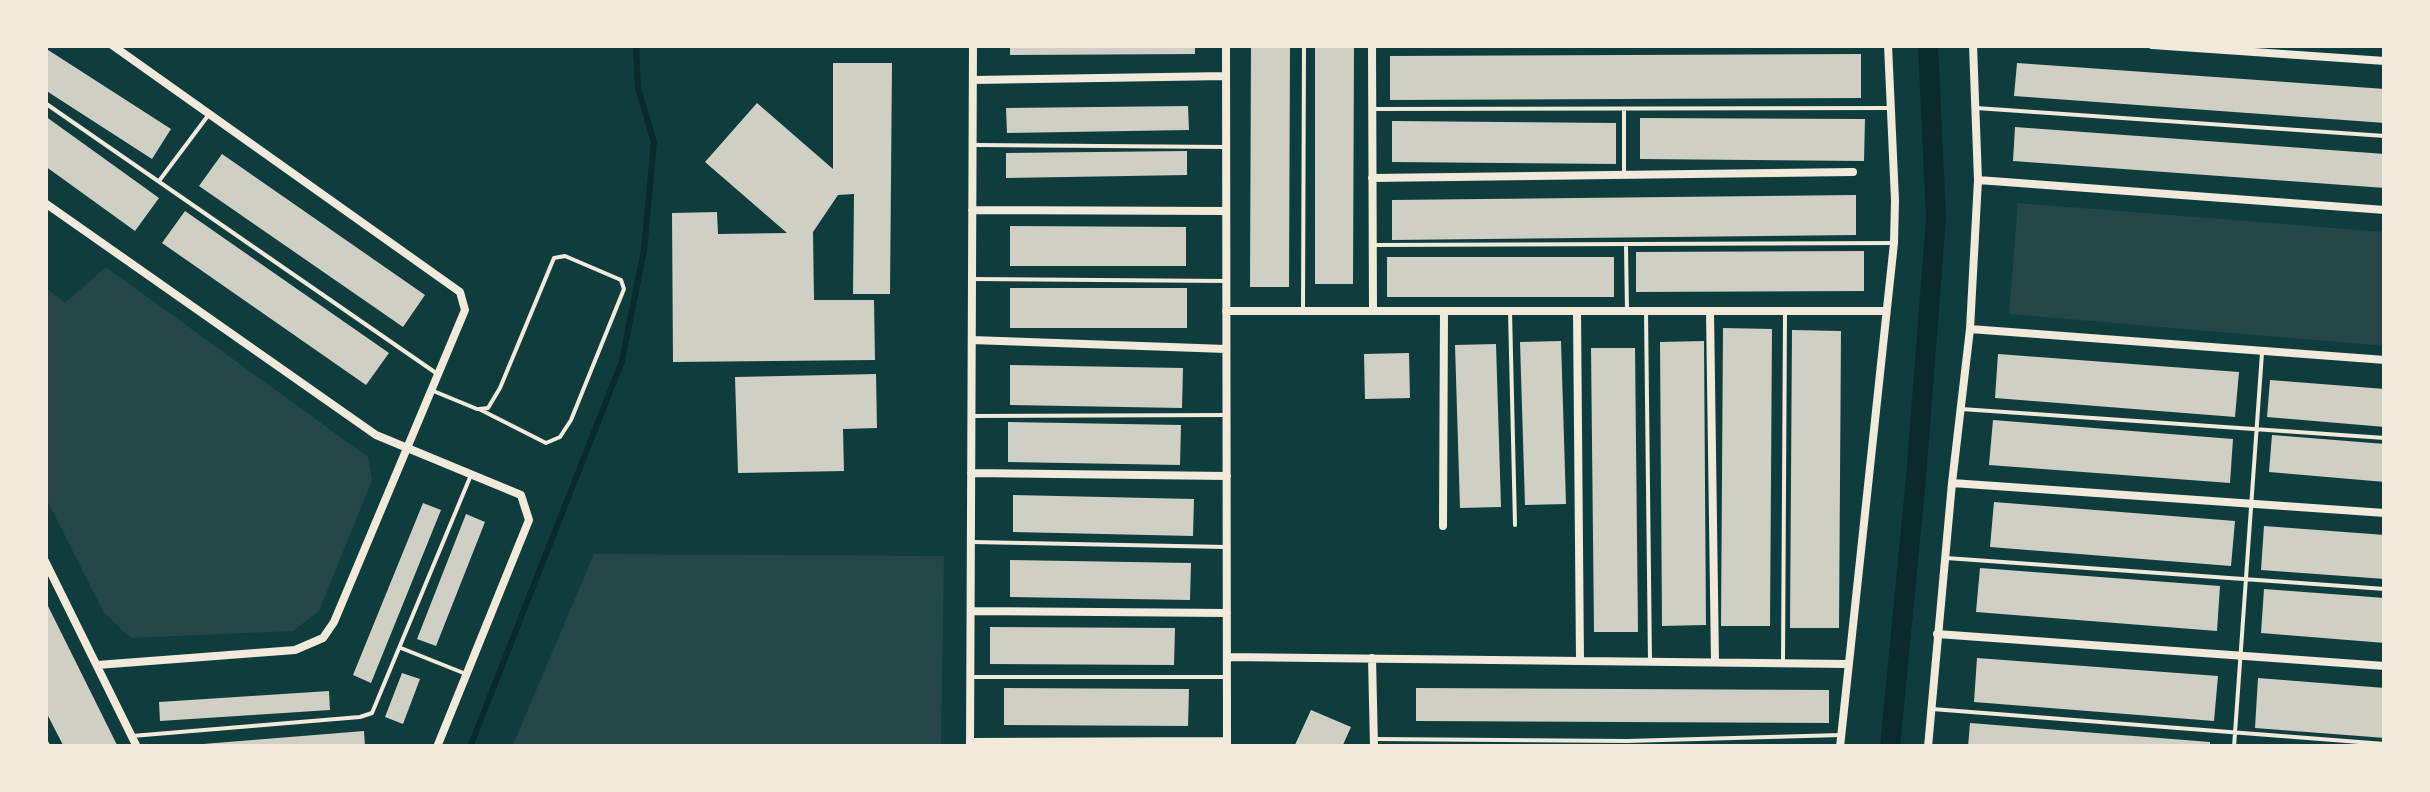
<!DOCTYPE html>
<style>
body{margin:0}
#map{position:relative;width:2430px;height:792px;overflow:hidden;background:#0f3d3e;font-family:Commissioner,sans-serif}
canvas{display:block}
.frame{position:absolute;inset:0;border:48px solid #f1e9da;pointer-events:none}
</style>
<div id="map">
<canvas width="2430" height="792"></canvas>
<div class="frame"></div>
</div>
<script>
const ctx = document.querySelector('canvas').getContext('2d');
ctx.lineJoin = 'round';
function fillPath(path, color) {
  ctx.fillStyle = color;
  ctx.fill(path, 'evenodd');
}
function poly(rows) {
  const path = new Path2D();
  for (const r of rows) {
    path.moveTo(r[0], r[1]);
    for (let i = 2; i < r.length; i += 2) path.lineTo(r[i], r[i + 1]);
  }
  return path;
}
function stroke(path, color, width, dash) {
  ctx.strokeStyle = color;
  ctx.lineWidth = width;
  ctx.lineCap = dash ? 'butt' : 'round';
  ctx.setLineDash(dash || []);
  ctx.stroke(path);
}
fillPath(poly([
 [2018,203,2385,232,2385,346,2009,314],
 [106,267,368,457,372,480,319,611,293,631,131,638,104,613,45,496,45,287,65,303],
 [594,554,944,556,941,747,512,747]
]), '#244646');
stroke(poly([
 [470,747,622,361,644,250,654,142,638,88,636,45]
]), '#0a2a2b', 6);
stroke(poly([
 [1890,747,1916,478,1936,218,1928,45]
]), '#0a2a2b', 20);
fillPath(poly([
 [1010,45,1195,45,1195,54,1010,55],
 [1251,45,1290,45,1289,287,1250,287],
 [1315,45,1354,45,1353,284,1315,284],
 [45,48,171,129,152,159,45,90],
 [1861,54,1861,98,1390,100,1390,56],
 [833,63,892,63,890,294,853,294,854,194,838,195,813,232,814,300,874,300,875,360,673,362,672,213,717,212,718,234,787,233,705,162,757,103,833,169],
 [2017,63,2385,89,2385,123,2014,96],
 [1188,106,1189,130,1007,133,1006,108],
 [45,116,159,198,135,231,45,166],
 [1640,118,1865,119,1864,161,1640,159],
 [1392,121,1616,123,1616,164,1392,162],
 [2015,127,2385,154,2385,188,2013,161],
 [1187,151,1187,175,1006,178,1006,153],
 [222,154,425,295,403,327,199,186],
 [1856,195,1856,235,1392,240,1392,200],
 [185,211,389,353,366,385,162,243],
 [1010,226,1186,227,1186,266,1010,266],
 [1864,251,1864,291,1636,292,1636,252],
 [1387,257,1614,257,1614,297,1387,297],
 [1010,288,1187,288,1187,328,1010,328],
 [1723,328,1772,329,1770,626,1721,626],
 [1792,330,1841,331,1839,628,1790,628],
 [1561,341,1566,504,1525,505,1520,342],
 [1704,341,1706,625,1662,626,1660,342],
 [1496,344,1501,507,1460,508,1455,345],
 [1591,348,1635,348,1638,632,1594,632],
 [1409,353,1410,398,1365,399,1364,354],
 [1998,354,2239,372,2235,417,1995,398],
 [1010,365,1183,368,1182,408,1010,405],
 [876,374,877,428,843,429,844,471,738,473,735,377],
 [2270,380,2385,389,2385,427,2267,417],
 [1993,420,2233,439,2230,483,1989,465],
 [1008,422,1181,425,1180,465,1008,462],
 [2272,435,2385,444,2385,482,2269,472],
 [1013,495,1194,499,1193,536,1013,532],
 [1994,502,2235,521,2231,566,1990,547],
 [423,503,441,510,371,683,353,675],
 [466,514,485,522,436,646,417,639],
 [2264,526,2385,535,2385,579,2261,570],
 [1010,560,1191,563,1190,600,1010,597],
 [1980,568,2220,586,2217,631,1976,612],
 [2264,589,2385,598,2385,643,2261,633],
 [45,600,118,747,64,747,45,710],
 [990,627,1175,628,1174,665,990,664],
 [1977,658,2218,676,2214,721,1974,702],
 [402,673,420,679,403,724,385,717],
 [2258,678,2385,688,2385,738,2255,728],
 [1004,688,1189,689,1188,726,1004,725],
 [1416,688,1829,690,1829,723,1416,721],
 [329,691,330,710,160,721,159,702],
 [1311,710,1351,727,1342,747,1294,747],
 [1970,723,2210,742,2210,747,1968,747],
 [364,731,365,747,203,747,203,744]
]), '#cfcfc3');
stroke(poly([
 [45,103,436,373],
 [1976,108,2385,136],
 [1376,109,1891,108],
 [976,145,1226,147],
 [1624,173,1624,109],
 [159,181,210,113],
 [1374,245,1894,243],
 [1626,246,1627,311],
 [565,256,621,280,624,289,571,420,560,437,546,443,479,409,488,408,500,388,554,258,565,256],
 [972,279,1226,281],
 [1303,310,1304,45],
 [1510,311,1515,525],
 [1646,311,1650,662],
 [431,390,477,409],
 [1961,409,2385,438],
 [972,416,1227,415],
 [972,542,1227,547],
 [1946,558,2385,589],
 [401,648,466,674],
 [1783,663,1785,313],
 [972,677,1227,677],
 [1932,709,2385,744],
 [132,736,360,717,372,713,471,475],
 [1376,739,1627,741,1841,735],
 [45,740,49,747],
 [2234,747,2262,353]
]), '#f1e9da', 4);
stroke(poly([
 [1226,45,1227,747],
 [1372,45,1373,311],
 [2152,45,2385,61],
 [973,80,1226,76],
 [1372,178,1853,172],
 [1978,180,2385,210],
 [45,203,376,435,521,495,529,520,437,747],
 [972,210,1226,211],
 [1226,311,1885,311],
 [1577,311,1580,661],
 [1710,311,1715,662],
 [1970,329,2385,360],
 [972,340,1226,349],
 [971,473,1227,476],
 [1952,483,2385,513],
 [1443,526,1444,311],
 [45,561,137,747],
 [971,611,1227,613],
 [1937,634,2385,666],
 [1227,657,1847,664],
 [1372,658,1374,747],
 [97,665,295,650,323,638,334,622,465,310,460,292,112,45],
 [970,742,1227,741],
 [970,747,973,45],
 [1840,747,1894,243,1895,200,1888,45],
 [1928,747,1952,483,1970,329,1978,180,1973,45]
]), '#f1e9da', 8);
</script>
